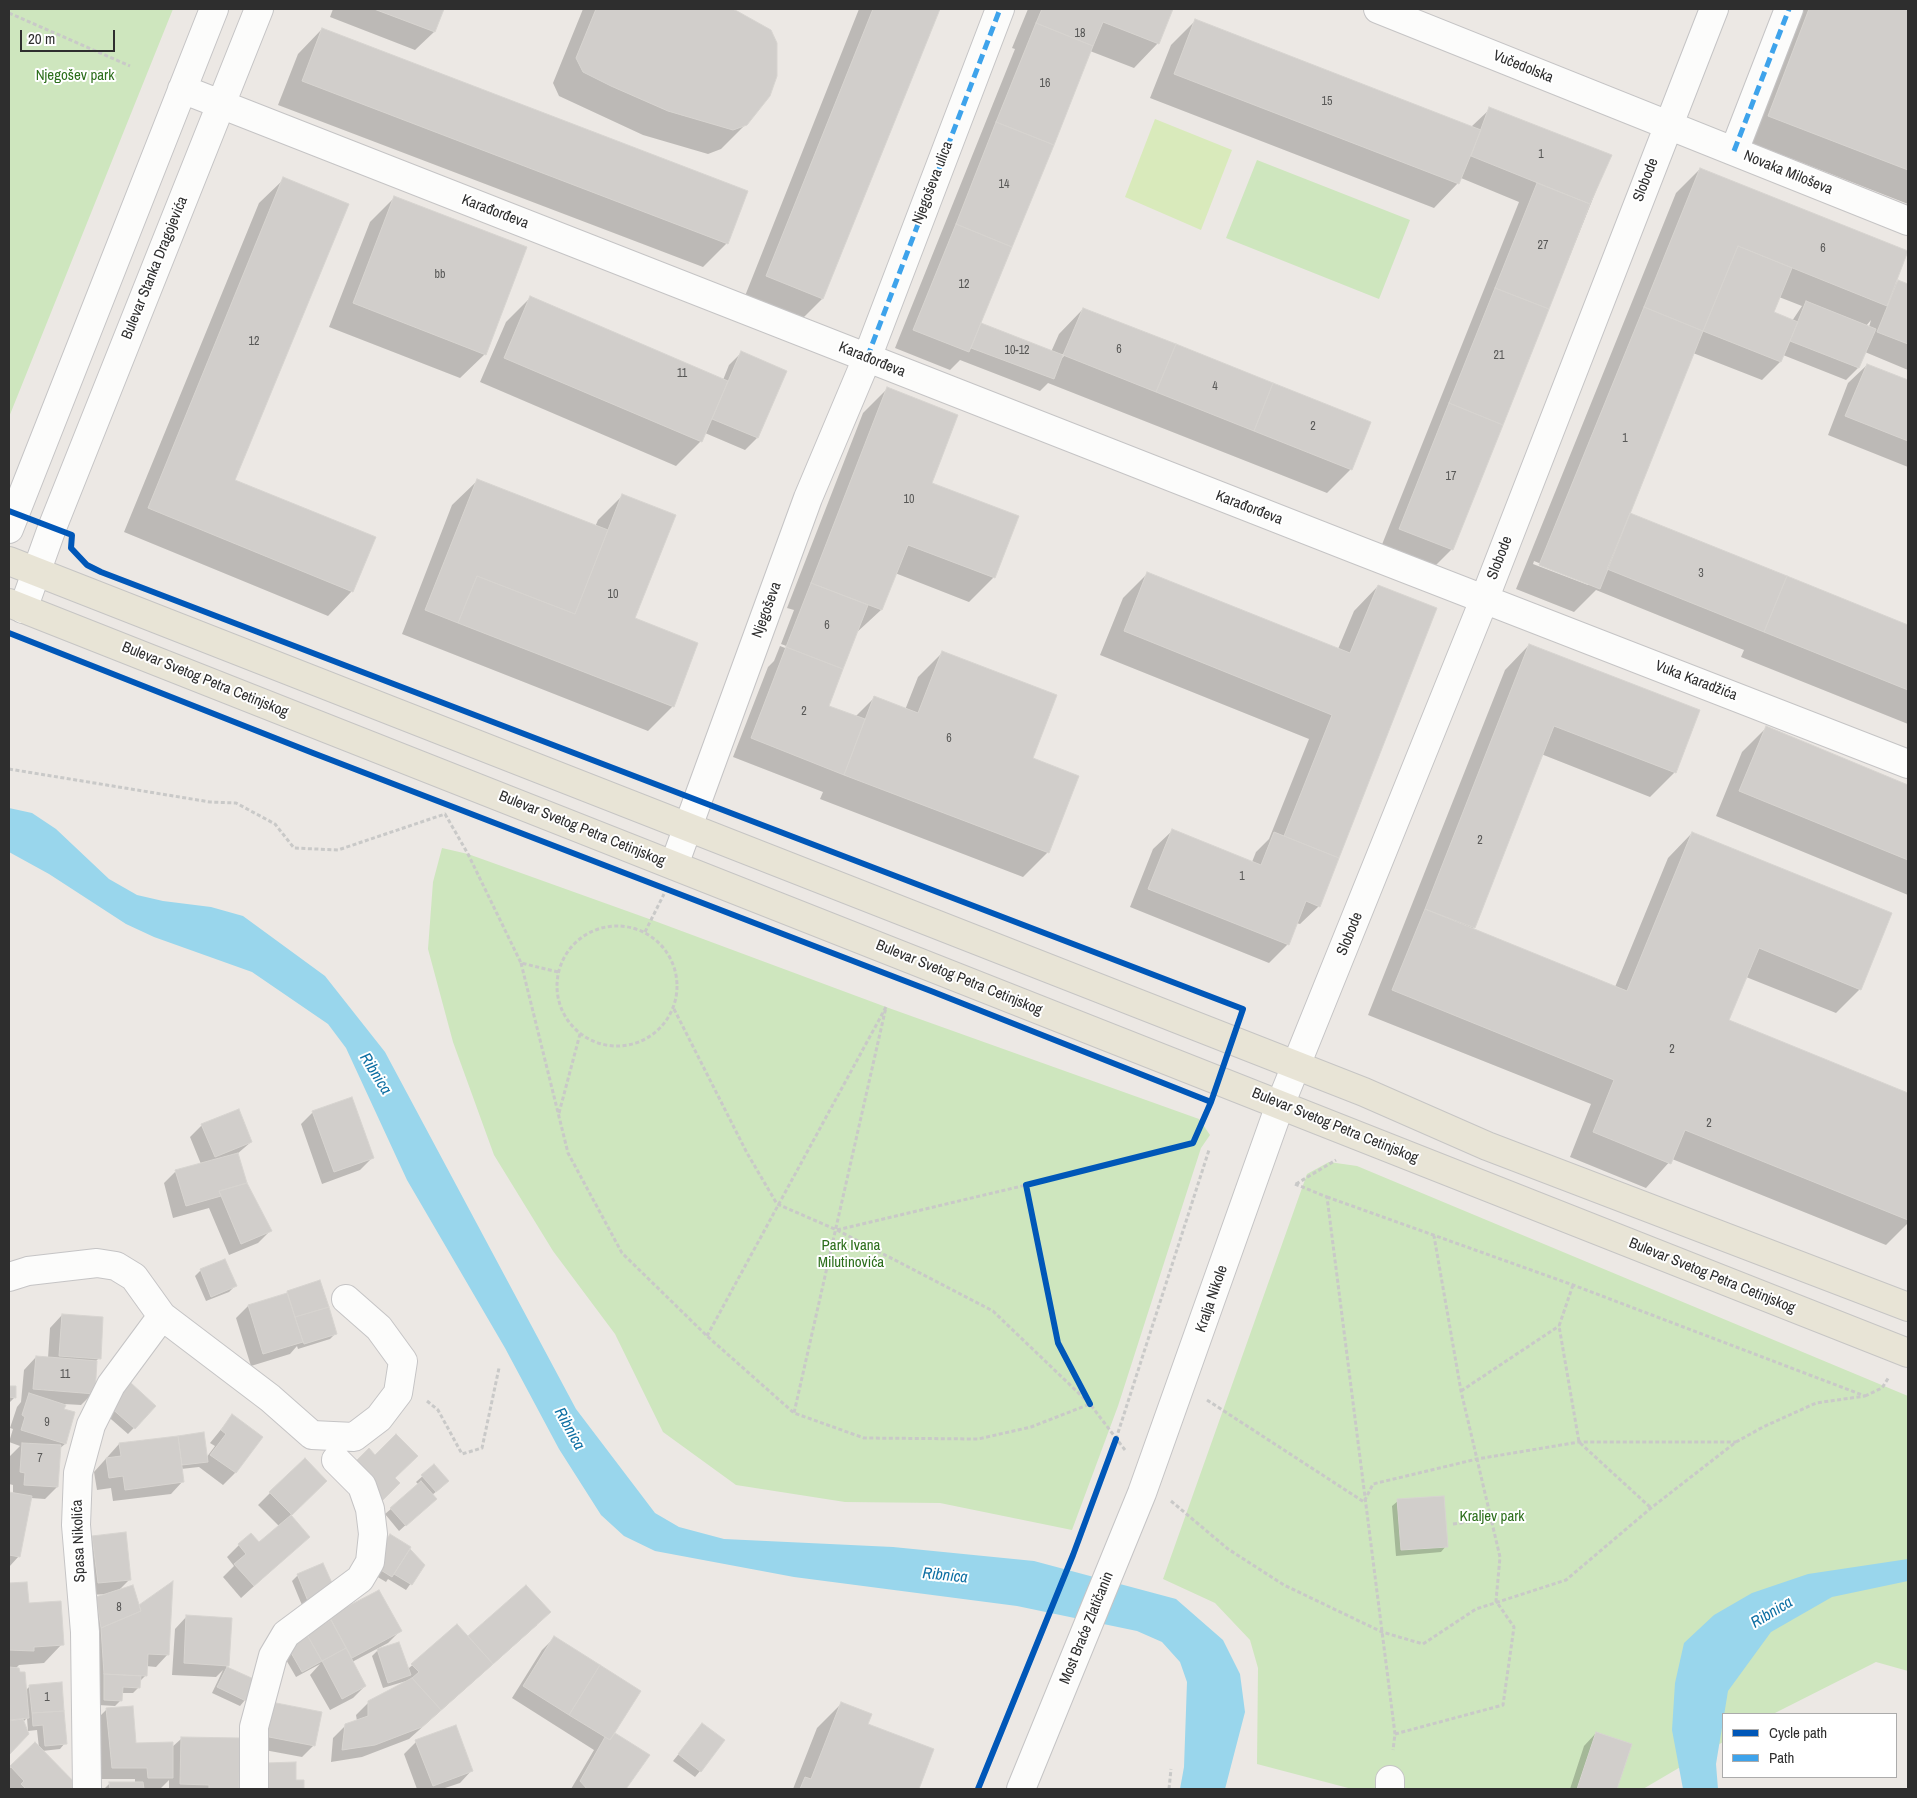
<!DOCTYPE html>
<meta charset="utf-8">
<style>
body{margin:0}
#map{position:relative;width:1917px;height:1798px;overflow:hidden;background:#ece8e4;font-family:"Archivo Narrow",sans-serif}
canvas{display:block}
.frame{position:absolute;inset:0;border:10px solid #2e2e2e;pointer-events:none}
.legend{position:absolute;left:1722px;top:1713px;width:175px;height:65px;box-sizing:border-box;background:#fff;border:1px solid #ababab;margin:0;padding:6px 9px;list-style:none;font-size:15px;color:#2e2e2e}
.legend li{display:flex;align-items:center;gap:10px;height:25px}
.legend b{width:25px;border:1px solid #ababab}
.scale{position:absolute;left:20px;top:30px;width:95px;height:22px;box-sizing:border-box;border:2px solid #2e2e2e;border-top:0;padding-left:6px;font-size:15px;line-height:18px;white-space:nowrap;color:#2e2e2e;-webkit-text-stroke:4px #fff;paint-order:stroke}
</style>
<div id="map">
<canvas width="1917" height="1798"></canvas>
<div class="frame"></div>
<ul class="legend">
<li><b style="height:6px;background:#0057b8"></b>Cycle path</li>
<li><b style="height:6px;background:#3ea3eb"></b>Path</li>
</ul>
<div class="scale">20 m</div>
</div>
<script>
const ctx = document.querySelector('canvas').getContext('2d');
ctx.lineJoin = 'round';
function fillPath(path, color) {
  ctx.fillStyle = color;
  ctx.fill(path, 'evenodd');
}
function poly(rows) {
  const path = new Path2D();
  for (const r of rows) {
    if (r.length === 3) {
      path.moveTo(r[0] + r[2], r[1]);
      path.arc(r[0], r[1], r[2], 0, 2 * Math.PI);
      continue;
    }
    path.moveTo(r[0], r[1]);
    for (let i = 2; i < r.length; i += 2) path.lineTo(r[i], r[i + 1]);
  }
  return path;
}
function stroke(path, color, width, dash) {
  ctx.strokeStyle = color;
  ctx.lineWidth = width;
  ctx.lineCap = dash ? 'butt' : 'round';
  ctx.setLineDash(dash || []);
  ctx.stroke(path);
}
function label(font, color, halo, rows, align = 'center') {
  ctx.font = font + ' "Archivo Narrow",sans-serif';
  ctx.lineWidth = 4;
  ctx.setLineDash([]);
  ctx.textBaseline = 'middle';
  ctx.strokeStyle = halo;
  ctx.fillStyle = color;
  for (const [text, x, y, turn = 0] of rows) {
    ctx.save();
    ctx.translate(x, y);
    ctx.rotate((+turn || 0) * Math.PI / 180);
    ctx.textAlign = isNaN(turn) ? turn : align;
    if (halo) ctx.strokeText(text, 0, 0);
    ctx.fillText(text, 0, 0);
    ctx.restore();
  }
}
fillPath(poly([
 [9,9,173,9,9,417],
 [1257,160,1410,220,1379,299,1226,238],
 [442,848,468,854,652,920,886,1007,1199,1119,1210,1135,1201,1148,1118,1406,1072,1530,940,1503,845,1502,736,1485,663,1432,615,1334,553,1251,494,1155,453,1042,428,949,433,882],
 [1329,1162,1357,1166,1908,1396,1908,1671,1876,1662,1773,1714,1723,1714,1723,1742,1643,1789,1352,1789,1257,1764,1258,1668,1250,1640,1215,1603,1163,1579,1307,1174]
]), '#cee6be');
fillPath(poly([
 [1155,119,1232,150,1201,230,1125,197]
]), '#d9eabb');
fillPath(poly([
 [9,808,32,813,56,829,109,879,137,895,163,901,211,907,243,916,325,976,385,1052,576,1409,655,1513,679,1527,724,1539,893,1547,1034,1561,1176,1599,1223,1640,1240,1674,1245,1712,1225,1789,1180,1789,1184,1767,1187,1682,1180,1662,1162,1642,1137,1631,1017,1606,794,1577,655,1551,624,1536,601,1515,559,1449,505,1348,407,1180,346,1048,328,1024,252,972,154,937,126,924,49,874,9,852],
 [1908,1559,1908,1581,1832,1597,1771,1632,1728,1691,1716,1764,1718,1789,1683,1789,1672,1730,1675,1683,1684,1643,1714,1615,1752,1593,1808,1574]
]), '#99d6ec');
fillPath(poly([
 [333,9,442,9,434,32,415,50,330,17],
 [583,9,728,9,770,30,746,124,721,149,708,154,643,135,559,96,553,83],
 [859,9,939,9,822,299,798,323,743,301],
 [1028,9,1172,9,1158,43,1134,68,1090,51,980,324,1051,352,1059,334,1083,309,1351,469,1327,493,1048,383,1040,391,960,360,950,370,895,348,1015,49,1012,48],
 [1062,354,1066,354,1060,360,1059,360],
 [1795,9,1908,9,1908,204,1744,140],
 [1195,21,1471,127,1490,109,1610,156,1452,549,1433,568,1381,547,1519,202,1461,178,1458,183,1434,208,1150,98,1171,45],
 [322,29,727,243,703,267,278,105,298,54],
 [1700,169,1894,285,1898,281,1908,285,1908,370,1865,352,1858,368,1846,380,1783,355,1780,362,1762,380,1693,353,1628,514,1908,626,1908,724,1741,657,1744,650,1596,590,1574,612,1516,589,1676,193],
 [1779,297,1802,306,1792,321,1773,313],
 [1871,320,1869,327,1866,326],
 [1534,561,1588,583,1588,585,1533,564],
 [284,179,234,481,352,591,328,616,124,532,259,203],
 [394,198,485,354,460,378,329,327,370,222],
 [530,298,723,380,729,365,741,353,785,372,757,438,745,450,705,433,701,441,676,466,480,382,506,322],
 [1867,365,1908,382,1908,467,1828,435,1848,383],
 [887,389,930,484,994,577,969,602,895,573,881,610,855,634,827,706,855,717,874,698,905,710,918,677,943,652,1031,759,1048,852,1023,877,820,799,823,792,733,757,768,667,774,661,780,646,837,668,837,665,781,644,794,610,787,608,863,413],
 [477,481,595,527,598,520,622,496,633,619,673,706,648,731,402,634,452,505],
 [1147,574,1338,649,1354,611,1378,586,1435,609,1319,906,1300,924,1296,923,1288,944,1269,963,1130,907,1153,849,1172,831,1252,862,1256,852,1269,839,1309,739,1100,655,1123,598],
 [1529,645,1675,772,1650,797,1541,754,1473,929,1615,987,1668,858,1692,833,1860,989,1836,1013,1746,977,1728,1021,1908,1094,1908,1223,1886,1245,1672,1159,1646,1188,1570,1157,1591,1104,1368,1015,1505,670],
 [1766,728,1908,786,1908,895,1716,816,1742,752],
 [313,1112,372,1158,360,1170,322,1184,301,1124],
 [202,1125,251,1142,237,1154,246,1183,270,1231,258,1243,229,1255,209,1208,173,1218,164,1183,176,1171,201,1164,190,1137],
 [201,1270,235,1286,229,1292,206,1301,195,1276],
 [288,1292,336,1333,330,1339,298,1349,297,1346,290,1354,251,1366,236,1318,248,1306,284,1295],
 [62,1315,99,1358,96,1361,93,1393,81,1405,64,1404,65,1444,59,1449,57,1487,45,1499,31,1498,19,1556,9,1567,9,1493,13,1494,13,1485,9,1484,10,1456,20,1446,9,1442,13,1429,10,1428,17,1407,21,1402,24,1370,36,1357,48,1358,50,1328],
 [9,1388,15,1388,15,1397,9,1403],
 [125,1390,155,1406,128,1434,104,1413],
 [232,1416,261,1437,235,1473,223,1485,199,1467,181,1469,183,1481,171,1494,113,1501,111,1488,97,1490,94,1472,119,1444,178,1437,206,1458,215,1446,210,1443],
 [434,1466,442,1487,432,1495,429,1504,399,1531,385,1514,419,1485,416,1482],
 [325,1481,290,1516,308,1537,241,1598,223,1577,234,1566,227,1557,239,1545,259,1544,279,1526,258,1505,270,1493],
 [1398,1501,1446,1546,1441,1552,1396,1556,1392,1506],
 [390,1535,424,1565,406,1590,388,1579,386,1582,366,1570],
 [93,1537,130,1579,118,1591,138,1607,168,1654,156,1667,146,1666,146,1675,139,1682,139,1687,133,1693,121,1693,121,1700,115,1706,98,1705,84,1610,97,1598,110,1594,86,1595,81,1549],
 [323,1564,304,1610,292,1581,298,1575],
 [26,1583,27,1605,62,1644,44,1663,19,1665,15,1669,25,1691,30,1686,65,1743,60,1749,42,1751,79,1789,9,1789,9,1769,35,1744,39,1748,37,1730,28,1731,27,1718,23,1722,28,1734,9,1753,9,1584],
 [526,1587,537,1625,409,1739,362,1757,331,1762,333,1738,346,1725,357,1721,356,1715,369,1702,406,1681,383,1688,372,1656,378,1650,408,1669,456,1625,468,1638],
 [187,1616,228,1665,226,1667,254,1681,245,1700,240,1706,212,1693,223,1670,216,1677,172,1675,175,1629],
 [330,1617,400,1631,388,1643,352,1662,365,1686,353,1698,330,1710,310,1675,320,1664,296,1677,281,1651,320,1627],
 [554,1638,613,1733,649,1755,625,1789,571,1789,594,1750,512,1698,542,1650],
 [841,1704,867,1725,933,1750,918,1789,793,1789,817,1728],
 [107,1709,135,1744,171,1748,181,1739,239,1739,238,1789,169,1789,169,1780,160,1789,104,1789,110,1783,135,1783,135,1779,100,1779,95,1721],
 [249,1714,314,1745,302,1757,243,1746],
 [702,1725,700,1771,695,1777,673,1761],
 [1596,1733,1630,1744,1615,1789,1570,1789,1584,1746],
 [416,1742,472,1770,460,1783,442,1789,417,1789,404,1754]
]), '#0003');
const building = poly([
 [374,9,444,9,435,32,374,9],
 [596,9,732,9,737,11,771,30,777,43,777,76,770,96,747,125,733,130,668,111,611,86,583,72,576,58,596,9],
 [873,9,940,9,823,299,766,276,873,9],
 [1042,9,1173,9,1159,44,1103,22,1093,46,1036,23,1042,9],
 [1809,9,1908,9,1908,170,1768,116,1809,9],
 [1195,19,1481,130,1459,184,1174,74,1195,19],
 [1036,23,1093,46,1054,145,996,122,1036,23],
 [322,28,748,191,728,244,302,81,322,28],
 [1489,107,1612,155,1590,204,1471,156,1489,107],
 [996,122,1054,145,1012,247,956,224,996,122],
 [1700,168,1908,251,1887,306,1738,246,1703,331,1644,307,1700,168],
 [283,177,349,204,235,480,376,537,353,592,148,508,283,177],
 [1537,183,1590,204,1549,309,1495,288,1537,183],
 [394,196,527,247,486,355,353,303,394,196],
 [956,224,1012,247,969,352,913,330,956,224],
 [1738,246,1792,268,1774,312,1798,322,1781,362,1703,331,1738,246],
 [1898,280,1908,284,1908,344,1877,332,1898,280],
 [1495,288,1549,309,1503,425,1449,403,1495,288],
 [530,296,728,381,702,442,504,358,530,296],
 [1806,301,1876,329,1859,368,1790,341,1806,301],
 [1644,307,1703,331,1600,589,1539,565,1644,307],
 [1083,308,1176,344,1156,392,1063,355,1083,308],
 [981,323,1063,355,1054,379,971,348,981,323],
 [1176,344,1273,383,1254,431,1156,392,1176,344],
 [741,351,787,371,758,438,712,419,741,351],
 [1867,364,1908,380,1908,441,1845,416,1867,364],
 [1273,383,1371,422,1352,470,1254,431,1273,383],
 [887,387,958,415,932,483,1019,516,995,578,908,545,882,610,811,583,887,387],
 [1449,403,1503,425,1453,550,1399,529,1449,403],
 [477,479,608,530,575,614,477,576,458,623,425,610,477,479],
 [622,494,676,515,635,618,698,643,674,707,458,623,477,576,575,614,622,494],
 [1630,513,1787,576,1764,632,1607,569,1630,513],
 [1147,572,1350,653,1378,585,1437,608,1339,858,1284,836,1332,715,1124,631,1147,572],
 [1787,576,1908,625,1908,690,1764,632,1787,576],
 [811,583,868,605,843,669,786,647,811,583],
 [1529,644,1700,710,1676,773,1554,726,1475,928,1425,909,1529,644],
 [786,647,843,669,829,706,865,719,844,775,751,738,786,647],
 [942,651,1057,695,1033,758,1079,776,1049,853,844,775,874,696,918,713,942,651],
 [1766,726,1908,785,1908,860,1739,791,1766,726],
 [1172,829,1261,865,1274,832,1339,858,1320,907,1306,901,1289,945,1148,889,1172,829],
 [1692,832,1892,913,1861,990,1759,948,1729,1020,1908,1093,1908,1220,1685,1130,1671,1164,1593,1132,1614,1080,1392,990,1425,909,1627,991,1692,832],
 [352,1097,374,1158,334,1172,312,1111,352,1097],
 [239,1109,252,1142,215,1157,201,1124,239,1109],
 [238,1153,247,1183,219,1191,221,1196,186,1206,175,1170,238,1153],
 [247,1183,272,1231,241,1244,219,1191,247,1183],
 [225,1259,237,1286,211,1297,200,1269,225,1259],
 [320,1280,329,1307,295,1317,287,1291,320,1280],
 [287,1293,303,1342,263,1354,248,1305,287,1293],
 [329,1307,337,1334,304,1344,295,1317,329,1307],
 [62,1314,103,1317,101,1359,59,1356,62,1314],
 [36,1356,97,1361,95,1394,33,1389,36,1356],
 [131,1383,156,1406,135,1429,109,1406,131,1383],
 [9,1386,16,1386,16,1398,9,1397,9,1386],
 [29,1393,66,1405,64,1409,75,1412,66,1444,21,1430,25,1417,22,1415,29,1393],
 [232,1414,263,1437,236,1473,210,1455,226,1434,221,1430,232,1414],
 [204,1432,208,1462,182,1465,178,1436,204,1432],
 [396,1434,418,1456,395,1478,400,1483,382,1501,349,1468,369,1448,375,1455,396,1434],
 [178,1436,184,1482,125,1490,123,1476,109,1478,106,1458,121,1456,119,1443,178,1436],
 [22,1443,61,1445,58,1487,24,1485,25,1473,20,1472,22,1443],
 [305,1458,327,1481,292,1515,269,1492,305,1458],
 [434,1464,449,1481,436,1492,421,1475,434,1464],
 [421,1481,437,1499,406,1526,390,1508,421,1481],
 [9,1492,32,1496,20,1557,9,1555,9,1492],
 [1444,1496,1448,1547,1401,1550,1397,1499,1444,1496],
 [291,1515,310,1537,254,1586,234,1564,246,1554,238,1544,251,1533,259,1542,291,1515],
 [126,1532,131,1580,98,1583,92,1536,126,1532],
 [390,1534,411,1547,392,1577,371,1564,390,1534],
 [410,1549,425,1565,412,1585,394,1574,410,1549],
 [323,1563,337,1594,310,1606,297,1574,323,1563],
 [173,1581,169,1655,148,1654,147,1676,104,1674,101,1628,141,1611,139,1605,173,1581],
 [27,1582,29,1603,61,1601,64,1645,34,1647,34,1651,9,1650,9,1583,27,1582],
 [133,1585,141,1611,101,1628,96,1597,133,1585],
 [526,1585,551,1612,493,1664,468,1636,526,1585],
 [379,1590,402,1631,352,1658,329,1616,379,1590],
 [186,1615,232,1618,229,1666,184,1663,186,1615],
 [331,1620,346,1648,322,1661,306,1633,331,1620],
 [457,1624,493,1664,441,1710,412,1678,419,1672,411,1664,457,1624],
 [306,1633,322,1661,302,1672,286,1644,306,1633],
 [554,1636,600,1665,569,1715,523,1686,554,1636],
 [399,1642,411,1675,388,1683,377,1649,399,1642],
 [346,1648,366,1686,342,1699,322,1661,346,1648],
 [600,1665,641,1691,610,1740,569,1715,600,1665],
 [9,1667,19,1668,20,1672,25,1672,29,1718,9,1720,9,1667],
 [227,1667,256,1680,246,1701,217,1687,227,1667],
 [104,1674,141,1676,140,1688,123,1687,122,1701,104,1700,104,1674],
 [412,1678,441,1710,422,1727,375,1745,342,1750,345,1724,368,1716,368,1701,412,1678],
 [62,1682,64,1711,32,1713,29,1685,62,1682],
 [261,1700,322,1712,315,1746,254,1734,261,1700],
 [841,1702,872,1714,868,1724,934,1749,919,1789,800,1789,805,1777,811,1779,841,1702],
 [133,1706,136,1743,173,1742,173,1778,148,1778,147,1768,112,1768,106,1708,133,1706],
 [64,1711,67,1744,45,1746,43,1725,33,1726,32,1713,64,1711],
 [23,1719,29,1734,9,1755,9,1721,23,1719],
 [702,1723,725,1740,701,1772,678,1754,702,1723],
 [456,1725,473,1771,433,1786,415,1740,456,1725],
 [1596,1732,1632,1744,1617,1789,1577,1789,1596,1732],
 [615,1733,650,1755,626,1789,587,1789,580,1781,605,1737,610,1740,615,1733],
 [181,1737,240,1738,239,1789,209,1789,209,1785,180,1784,181,1737],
 [35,1742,81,1789,26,1789,21,1784,24,1781,10,1766,35,1742],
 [296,1762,296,1780,304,1780,304,1789,257,1789,266,1763,296,1762],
 [109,1782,143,1782,144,1789,110,1789,109,1782]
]);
fillPath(building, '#d1cecb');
stroke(building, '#d7d4d0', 1);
const minor = poly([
 [1378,9,1908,221],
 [182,89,1355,549,1908,764],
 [1734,151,1789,9],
 [9,529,214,9],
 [23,609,52,528,259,9],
 [674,865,808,498,867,358,1000,9],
 [9,1277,28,1271,97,1263,116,1266,134,1277,162,1316,270,1398,312,1435,354,1437,379,1418,398,1393,403,1361,379,1328,346,1299],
 [87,1789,85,1632,76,1525,78,1473,91,1425,111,1385,162,1316],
 [254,1789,254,1727,273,1656,286,1634,360,1579,370,1562,373,1534,370,1509,362,1486,336,1460],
 [1021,1789,1142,1493,1280,1105,1484,600,1714,9],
 [1390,1789,1390,1780]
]);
const major = poly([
 [9,561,1364,1092,1487,1146,1908,1307],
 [9,603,1908,1353]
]);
stroke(minor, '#c5c4c5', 30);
stroke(major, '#c6c5c4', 30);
stroke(poly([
 [9,13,130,66],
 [9,769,210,802,236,803,275,824,294,848,338,850,445,814,468,854,521,963,558,972],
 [617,986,60],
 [645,932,664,894],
 [521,963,568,1153,622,1253,707,1336,794,1413,864,1438,978,1439,1031,1427,1090,1404],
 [674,1009,747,1153,777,1204,837,1230,993,1311,1090,1404,1125,1450],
 [559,1113,580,1034],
 [1295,1184,1327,1197,1395,1734,1393,1750],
 [1296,1184,1336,1160],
 [837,1230,1026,1185],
 [1573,1285,1559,1326,1579,1442,1651,1508],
 [707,1336,886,1007,794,1413],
 [1461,1391,1559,1326],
 [1865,1396,1882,1388,1889,1377],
 [1207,1400,1364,1502,1373,1484,1477,1459,1579,1442,1736,1442],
 [427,1401,438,1410,462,1454,482,1448,499,1368],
 [1116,1439,1209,1150],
 [1171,1501,1228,1549,1284,1585,1382,1632,1423,1644,1476,1609,1566,1580,1651,1508,1736,1442,1763,1427,1816,1403,1865,1396,1573,1285,1327,1197],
 [1453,1524,1491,1519],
 [1395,1734,1503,1705,1514,1627,1496,1601,1500,1557,1461,1391,1434,1236],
 [1169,1789,1171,1769]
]), '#c9c9c8', 3, [4, 2.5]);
stroke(minor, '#fcfcfb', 28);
stroke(major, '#e8e4d6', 28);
stroke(poly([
 [1734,151,1789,9],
 [867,358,1000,9]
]), '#3ea3eb', 5, [10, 5]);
stroke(poly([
 [9,511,72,535,71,548,87,565,101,572,1243,1009,1211,1102,1193,1143,1026,1185,1058,1343,1090,1404],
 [9,633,313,753,931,991,1211,1102],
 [978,1789,1073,1555,1116,1439]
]), '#0057b8', 6);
label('12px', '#585857', null, [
 ["18",1080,34],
 ["16",1045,84],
 ["15",1327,102],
 ["1",1541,155],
 ["14",1004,185],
 ["27",1543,246],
 ["6",1823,249],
 ["bb",440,275],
 ["12",964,285],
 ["12",254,342],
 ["6",1119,350],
 ["10-12",1017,351],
 ["21",1499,356],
 ["11",682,374],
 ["4",1215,387],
 ["2",1313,427],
 ["1",1625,439],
 ["17",1451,477],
 ["10",909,500],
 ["3",1701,574],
 ["10",613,595],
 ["6",827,626],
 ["2",804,712],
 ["6",949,739],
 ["2",1480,841],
 ["1",1242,877],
 ["2",1672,1050],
 ["2",1709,1124],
 ["11",65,1375],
 ["9",47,1423],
 ["7",40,1459],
 ["8",119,1608],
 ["1",47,1698]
]);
label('15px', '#2e2e2e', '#fff', [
 ["Vučedolska",1523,67,22],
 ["Novaka Miloševa",1788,173,22],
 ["Slobode",1646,180,-69],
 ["Njegoševa ulica",933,183,-69],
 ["Karađorđeva",495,212,21],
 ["Bulevar Stanka Dragojevića",155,268,-68],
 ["Karađorđeva",872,360,22],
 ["Karađorđeva",1249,508,21],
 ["Slobode",1500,558,-69],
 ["Njegoševa",767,610,-70],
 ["Bulevar Svetog Petra Cetinjskog",205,680,22],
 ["Vuka Karadžića",1696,681,21],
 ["Bulevar Svetog Petra Cetinjskog",582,829,22],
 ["Slobode",1350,934,-68],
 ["Bulevar Svetog Petra Cetinjskog",959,978,22],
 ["Bulevar Svetog Petra Cetinjskog",1335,1126,22],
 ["Bulevar Svetog Petra Cetinjskog",1712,1276,22],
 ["Kralja Nikole",1212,1299,-71],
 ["Spasa Nikolića",79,1541,-92],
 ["Most Braće Zlatičanin",1087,1628,-68]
]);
label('15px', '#2c6e1b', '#fff', [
 ["Njegošev park",75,76],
 ["Park Ivana",851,1246],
 ["Milutinovića",851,1263],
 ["Kraljev park",1492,1517]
]);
label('italic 16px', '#0d6fa3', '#fff', [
 ["Ribnica",375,1074,58],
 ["Ribnica",569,1429,61],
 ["Ribnica",945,1576,6],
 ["Ribnica",1772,1613,-31]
]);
</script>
